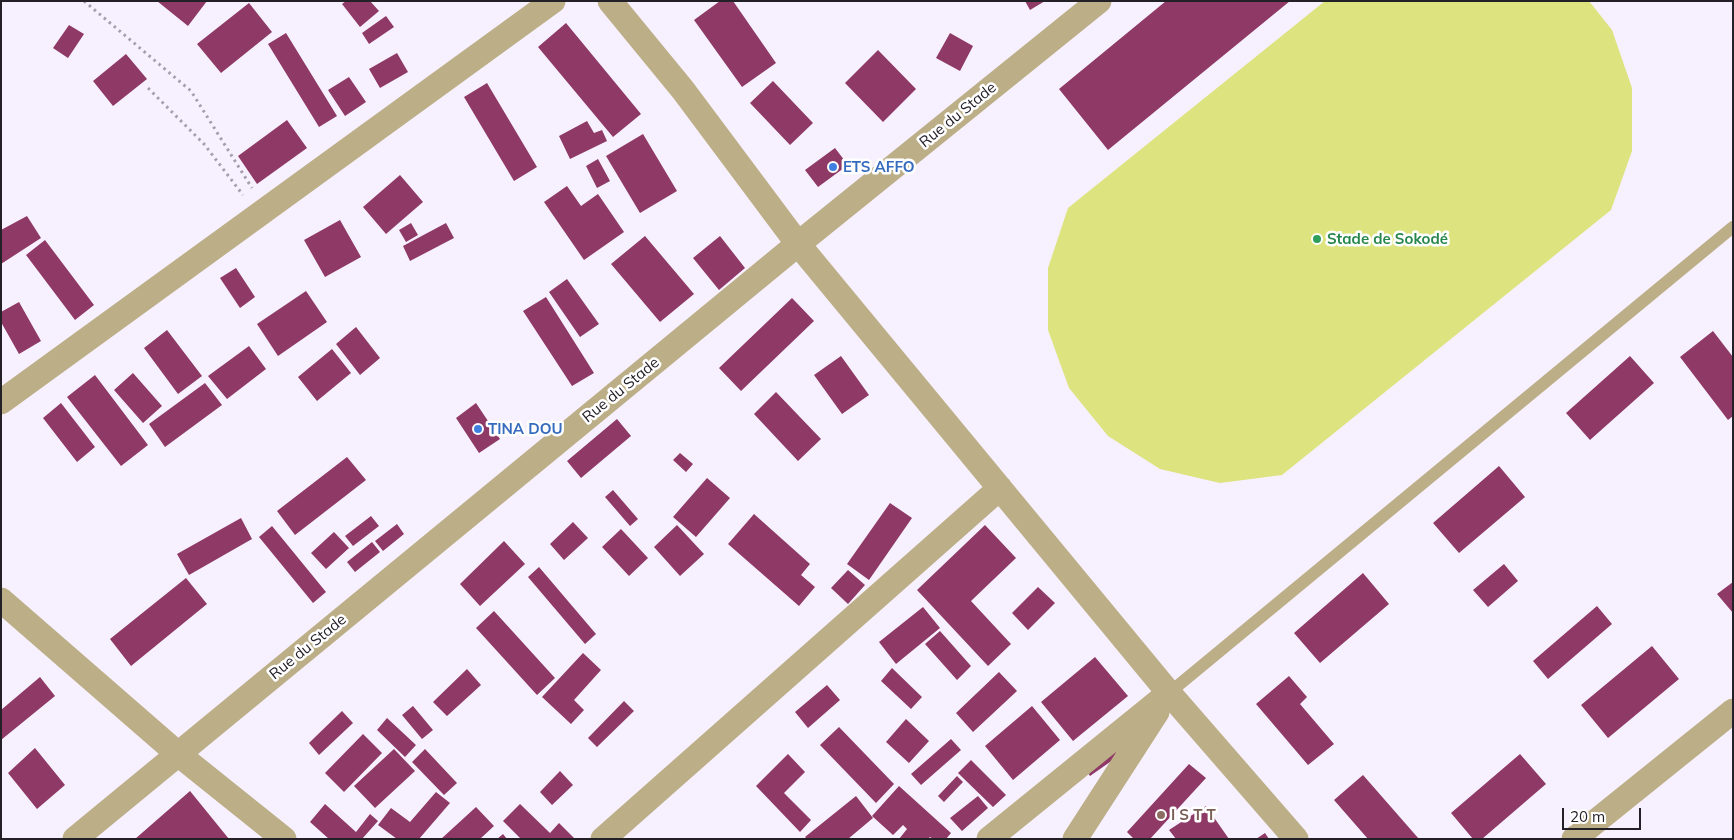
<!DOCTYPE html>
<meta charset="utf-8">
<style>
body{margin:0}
#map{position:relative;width:1734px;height:840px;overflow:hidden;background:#f7f0fe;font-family:Mulish,sans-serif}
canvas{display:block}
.frame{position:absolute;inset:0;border:2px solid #242028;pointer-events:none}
.scale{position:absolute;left:1562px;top:808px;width:79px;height:22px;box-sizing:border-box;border:2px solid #242028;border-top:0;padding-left:6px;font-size:15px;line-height:18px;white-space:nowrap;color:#242028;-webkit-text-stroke:4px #fff;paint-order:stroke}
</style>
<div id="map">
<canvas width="1734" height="840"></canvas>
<div class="frame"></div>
<div class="scale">20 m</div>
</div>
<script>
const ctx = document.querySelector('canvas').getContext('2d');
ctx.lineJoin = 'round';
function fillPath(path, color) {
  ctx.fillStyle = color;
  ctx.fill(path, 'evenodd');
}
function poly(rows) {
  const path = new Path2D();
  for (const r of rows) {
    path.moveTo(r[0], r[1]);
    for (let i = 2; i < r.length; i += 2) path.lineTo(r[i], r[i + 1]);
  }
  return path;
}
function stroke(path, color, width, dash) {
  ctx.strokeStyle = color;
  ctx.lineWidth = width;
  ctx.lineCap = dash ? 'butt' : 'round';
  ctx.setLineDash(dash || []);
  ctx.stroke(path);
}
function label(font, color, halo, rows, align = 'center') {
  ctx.font = font + ' Mulish,sans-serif';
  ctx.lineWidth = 5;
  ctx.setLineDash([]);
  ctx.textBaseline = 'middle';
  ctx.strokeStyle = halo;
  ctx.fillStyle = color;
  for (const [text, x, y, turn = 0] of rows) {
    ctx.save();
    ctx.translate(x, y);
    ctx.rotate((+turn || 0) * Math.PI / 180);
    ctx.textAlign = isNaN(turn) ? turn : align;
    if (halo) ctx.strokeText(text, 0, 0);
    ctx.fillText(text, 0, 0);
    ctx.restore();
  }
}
fillPath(poly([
 [1325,1,1589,1,1612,30,1632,88,1632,151,1611,210,1282,475,1220,483,1160,469,1108,436,1069,388,1048,330,1048,268,1068,208]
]), '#dde37e');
fillPath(poly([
 [157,1,207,1,188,26],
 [346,1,370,1,379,11,360,27,342,4],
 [720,1,733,1,776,63,742,87,694,20],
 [1025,1,1045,1,1030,10],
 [1166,1,1290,1,1108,150,1059,89],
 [249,3,272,32,221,73,197,44],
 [386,16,394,27,369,44,362,33],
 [566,23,641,114,613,137,538,47],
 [69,25,84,34,68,58,53,48],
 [286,33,337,116,319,127,268,44],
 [950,33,973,46,960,71,936,58],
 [878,50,916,89,883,122,845,83],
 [397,53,408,72,380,88,369,69],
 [126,54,147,79,113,106,93,81],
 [349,77,366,102,345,116,328,90],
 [773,81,813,123,790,145,750,103],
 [487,83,537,167,514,181,464,97],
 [287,120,307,148,257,184,238,156],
 [587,121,594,133,602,130,607,141,570,159,559,136],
 [643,134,677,191,640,213,606,156],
 [835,148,848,165,818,187,805,170],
 [598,159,610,181,597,188,586,166],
 [400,175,423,202,386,234,363,207],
 [567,186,581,206,598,194,624,232,584,260,544,202],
 [27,216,41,238,1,264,1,230],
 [340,220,361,257,325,277,304,240],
 [411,223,418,235,406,242,399,230],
 [446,223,454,238,410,261,403,246],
 [645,236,694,294,660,322,611,264],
 [720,236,745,268,719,290,693,258],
 [45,240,94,305,75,320,26,255],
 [236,268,255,297,240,308,220,278],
 [567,279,599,324,580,337,549,292],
 [306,291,327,322,278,356,257,324],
 [546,297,594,373,572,386,523,311],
 [792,298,814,321,741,391,719,368],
 [19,302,41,341,19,354,1,322,1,312],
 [356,327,380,358,360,375,336,344],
 [167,330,202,376,178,394,144,348],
 [1713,331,1733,357,1733,416,1728,420,1680,357],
 [249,346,266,369,227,399,208,376],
 [332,349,351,373,317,401,298,377],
 [841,356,869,395,842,414,814,375],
 [1630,356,1654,383,1590,440,1566,413],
 [133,373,162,406,143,423,114,390],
 [95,375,148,445,121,466,67,397],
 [205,383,222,405,165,447,149,424],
 [776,392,821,439,798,461,754,414],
 [61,403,95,447,77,462,43,418],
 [476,403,500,439,479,453,456,418],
 [617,419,631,436,581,478,567,461],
 [680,453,693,464,686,472,673,460],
 [347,457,366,480,295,535,277,511],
 [1499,466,1525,497,1459,553,1433,523],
 [707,478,730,498,696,537,673,517],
 [613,490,638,519,630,526,605,497],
 [890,503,912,518,869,580,847,564],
 [754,514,810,564,801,575,815,587,799,606,728,544],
 [371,516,379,526,353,546,345,536],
 [241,518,252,539,189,575,177,554],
 [573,522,588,538,564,560,550,544],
 [397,524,404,534,383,551,375,541],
 [677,525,704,554,680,576,654,547],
 [985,525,1016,558,971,601,1011,644,988,666,917,590],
 [272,526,326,592,313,603,259,537],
 [621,529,648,558,629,576,602,547],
 [334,532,349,548,326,569,311,553],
 [504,541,525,564,480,606,460,584],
 [372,542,380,552,355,572,347,562],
 [1504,564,1518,581,1488,607,1473,590],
 [539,567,596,634,585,644,528,577],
 [848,570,865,585,848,604,831,588],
 [1363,573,1389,604,1320,663,1294,633],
 [186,578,207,604,131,666,110,639],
 [1733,582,1733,613,1717,594],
 [1038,587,1055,603,1028,630,1012,613],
 [1597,606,1612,624,1548,679,1533,661],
 [923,607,940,628,896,664,879,642],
 [494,611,555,678,537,695,476,628],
 [940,631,971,666,957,680,925,644],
 [1652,646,1679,679,1608,738,1581,705],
 [583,653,601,670,574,700,584,710,571,724,542,697],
 [1095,657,1128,696,1073,741,1041,702],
 [892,668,922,697,911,709,881,681],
 [467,669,481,685,447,716,433,702],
 [999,672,1017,691,973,732,956,713],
 [1289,676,1307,697,1300,704,1334,744,1308,765,1256,704],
 [40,677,55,696,1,740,1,710],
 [827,685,840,700,808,728,795,712],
 [624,701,634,711,597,747,588,738],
 [413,706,433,730,422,739,402,715],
 [1032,706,1060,740,1013,780,985,746],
 [342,711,353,723,319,755,309,743],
 [387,718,416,745,405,757,377,730],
 [906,719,929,741,909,763,886,742],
 [839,727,894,784,876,803,820,745],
 [363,734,382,753,344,792,325,773],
 [951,739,961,750,921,785,911,774],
 [1126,742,1130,748,1090,776,1086,770],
 [35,748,65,785,37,809,8,773],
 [394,749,415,771,375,808,354,786],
 [425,749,457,783,444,795,412,762],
 [788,754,805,772,784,793,811,820,800,832,756,786],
 [1520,754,1546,784,1482,839,1473,839,1451,813],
 [971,760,1006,795,993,807,958,773],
 [1189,764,1206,778,1150,839,1134,839,1127,832],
 [560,771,573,785,552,805,540,792],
 [1363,775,1419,839,1368,839,1334,800],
 [957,776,963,782,944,802,938,796],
 [899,786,951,833,946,839,933,839,930,837,928,839,899,839,907,829,903,825,893,835,872,816],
 [190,791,229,839,135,839],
 [436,792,450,803,419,839,397,839,378,825,391,808,410,822],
 [856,796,873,818,848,839,807,839,805,837],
 [978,796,988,808,962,831,950,818],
 [325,804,356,832,370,814,378,821,362,839,329,839,310,822],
 [520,804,550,833,559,823,575,839,521,839,503,821],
 [1206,806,1229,839,1176,839,1169,830],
 [476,807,494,826,480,839,441,839],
 [1265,833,1269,839,1256,839],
 [503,834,507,839,497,839]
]), '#8e3966');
stroke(poly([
 [84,1,191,91,252,188],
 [148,88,204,144,243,195]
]), '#a59fab', 3, [2.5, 4]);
stroke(poly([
 [1169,693,1733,227]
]), '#bcaf87', 12);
stroke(poly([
 [610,1,683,90,798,244,1169,693,1296,839],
 [1,402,553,1],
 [1,600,178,754,284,839],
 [75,839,798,244,1099,1],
 [603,839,1000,488],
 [989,839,1169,693],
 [1075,839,1157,712],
 [1574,839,1733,711]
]), '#bcaf87', 25);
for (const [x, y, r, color] of [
 [833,167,5,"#3f7fe0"],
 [1317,239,5,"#2e9e5b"],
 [478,429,5,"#3f7fe0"],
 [1161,815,5,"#8d6e63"]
]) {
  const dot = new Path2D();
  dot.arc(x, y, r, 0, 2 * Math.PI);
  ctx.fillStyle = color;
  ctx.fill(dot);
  stroke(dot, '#fff', 2);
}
label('15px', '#242028', '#fff', [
 ["Rue du Stade",958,115,-39],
 ["Rue du Stade",621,390,-39],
 ["Rue du Stade",308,647,-39]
]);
label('bold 15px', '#366cbe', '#fff', [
 ["ETS AFFO",843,167],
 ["TINA DOU",488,429]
], 'left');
label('bold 15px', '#27864d', '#fff', [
 ["Stade de Sokodé",1327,239]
], 'left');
label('bold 15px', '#785e54', '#fff', [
 ["I S T T",1171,815]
], 'left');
</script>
